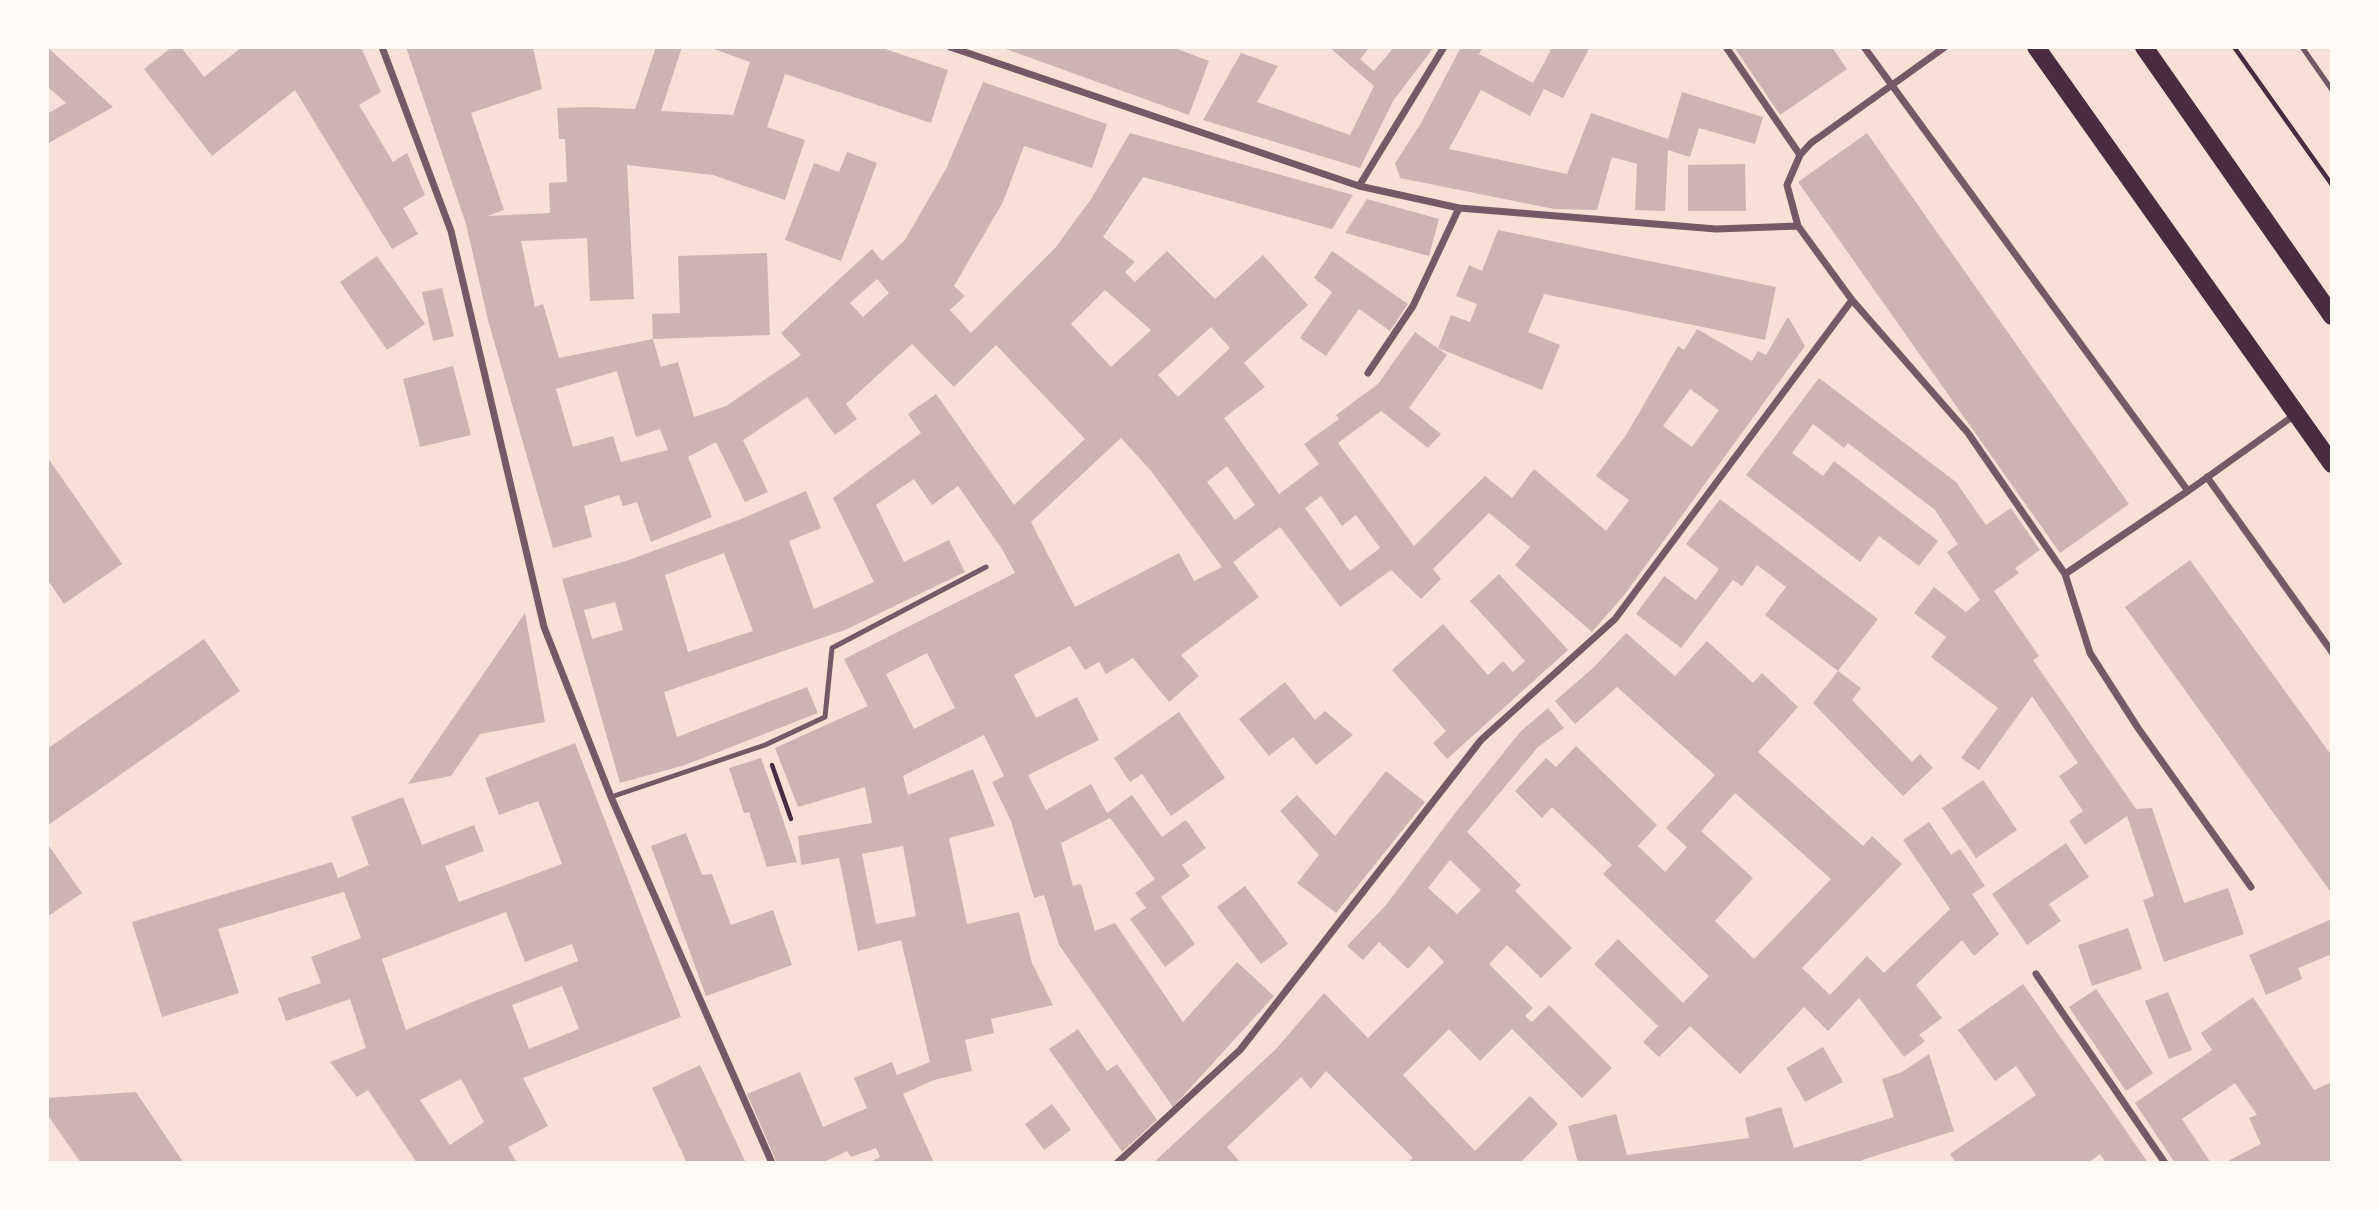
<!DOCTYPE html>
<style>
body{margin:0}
#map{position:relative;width:2379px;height:1210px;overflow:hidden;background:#f7e1d7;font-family:Ubuntu,sans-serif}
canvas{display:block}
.frame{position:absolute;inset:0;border:49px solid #fffaf5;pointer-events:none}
</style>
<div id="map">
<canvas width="2379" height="1210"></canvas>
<div class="frame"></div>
</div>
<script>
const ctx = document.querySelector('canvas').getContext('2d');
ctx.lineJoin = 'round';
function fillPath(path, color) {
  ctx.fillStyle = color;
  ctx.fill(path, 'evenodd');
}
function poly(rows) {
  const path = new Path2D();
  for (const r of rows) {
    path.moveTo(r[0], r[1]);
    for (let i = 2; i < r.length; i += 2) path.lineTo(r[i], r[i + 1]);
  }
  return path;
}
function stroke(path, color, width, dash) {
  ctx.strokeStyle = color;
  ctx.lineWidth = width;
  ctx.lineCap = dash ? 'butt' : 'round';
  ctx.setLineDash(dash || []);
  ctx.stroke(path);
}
fillPath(poly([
 [47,47,113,107,47,144,47,114,66,103,47,86],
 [172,47,181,47,204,77,242,47,361,47,381,92,359,105,393,162,407,153,425,195,403,208,418,234,392,249,295,90,212,156,144,69],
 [406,47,533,47,542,89,471,113,504,210,487,216,550,213,549,183,567,182,565,139,559,139,557,108,589,107,635,109,656,47,682,47,661,111,733,115,750,62,708,47,879,47,948,70,931,123,785,74,767,127,805,140,785,200,713,175,627,165,634,299,590,301,587,238,521,241,535,307,543,304,559,358,653,339,661,367,678,362,694,417,726,406,801,355,781,333,872,249,882,261,905,240,946,169,983,82,1107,124,1092,168,1024,146,1003,202,954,286,965,296,950,310,971,333,1056,247,1091,199,1130,133,1353,195,1332,229,1143,177,1103,237,1135,262,1125,272,1135,282,1167,251,1215,299,1263,255,1308,305,1244,363,1265,387,1224,418,1279,494,1319,464,1304,444,1339,419,1336,415,1378,384,1415,332,1447,355,1409,408,1441,434,1428,448,1381,411,1338,443,1414,546,1485,476,1512,498,1534,469,1606,531,1629,500,1596,476,1626,435,1678,346,1684,350,1697,329,1752,361,1758,351,1766,355,1788,317,1805,346,1625,594,1592,632,1515,565,1530,547,1489,513,1433,569,1441,579,1421,599,1391,570,1340,607,1280,527,1233,562,1259,597,1181,655,1199,676,1169,702,1133,658,1106,674,1099,662,1085,670,1070,646,1014,675,1036,718,1077,697,1099,740,1028,775,1046,810,1091,784,1107,813,1132,795,1162,837,1186,820,1206,848,1182,865,1190,876,1161,897,1195,944,1165,967,1130,919,1146,908,1135,893,1155,879,1110,818,1061,843,1073,886,1081,884,1095,931,1115,923,1183,1022,1237,962,1274,996,1173,1107,1059,945,1044,895,1034,898,1011,821,992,782,1004,776,984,735,903,776,908,795,973,769,995,826,949,838,967,924,1019,912,1032,963,1053,1005,991,1019,994,1033,965,1040,972,1071,934,1080,903,1094,934,1163,868,1163,880,1157,876,1148,851,1157,847,1151,822,1163,777,1163,747,1094,800,1072,823,1127,867,1108,854,1078,892,1062,897,1075,930,1062,901,940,858,951,839,858,801,865,798,836,872,823,865,787,798,807,775,748,868,706,844,659,1015,573,1002,549,958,486,932,505,914,479,876,505,904,562,949,540,965,572,845,630,664,692,677,737,807,687,818,713,685,765,620,783,562,579,626,561,741,519,806,491,821,528,789,541,814,609,874,582,833,498,921,433,908,414,936,394,1014,505,1085,439,996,345,954,387,912,344,846,404,857,419,835,435,807,397,743,440,768,492,745,502,716,442,688,457,712,517,651,542,637,502,623,506,619,495,584,506,592,537,553,548,488,320,466,224],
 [877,279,889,293,863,317,850,303],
 [1105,290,1151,330,1111,367,1071,324],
 [1211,327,1230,348,1178,397,1158,375],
 [617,371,636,437,660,429,668,450,621,462,613,436,573,447,556,389],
 [1690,389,1719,410,1692,447,1663,426],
 [1121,438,1152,472,1222,567,1194,581,1179,553,1075,607,1031,522],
 [1227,466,1255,505,1235,520,1207,482],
 [1321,496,1342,526,1356,515,1380,548,1350,571,1305,508],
 [724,553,753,631,688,652,665,575],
 [615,602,623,630,592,639,584,610],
 [927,653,955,708,914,729,886,674],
 [903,846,916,916,876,924,862,854],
 [1172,47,1209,61,1189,115,1003,48],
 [1329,47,1370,47,1360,59,1374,71,1394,47,1434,47,1393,101,1360,168,1203,120,1241,53,1278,66,1257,102,1350,135,1374,86],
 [1461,47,1483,47,1479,54,1533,83,1551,50,1545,47,1590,47,1563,98,1544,89,1530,116,1481,90,1449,149,1567,174,1591,113,1668,139,1682,92,1763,117,1755,144,1699,128,1690,157,1668,150,1665,211,1635,210,1637,164,1612,157,1597,210,1554,209,1400,178,1395,163,1421,123],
 [1734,47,1832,47,1847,69,1780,115],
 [1867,133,2129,504,2060,553,1798,182],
 [847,152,877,163,841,261,785,240,814,163,839,172],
 [1745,164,1746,211,1688,211,1688,165],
 [1367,199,1439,219,1429,256,1345,233],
 [1498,230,1776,287,1765,340,1544,294,1528,332,1560,345,1542,390,1438,348,1451,315,1470,322,1477,304,1456,296,1469,265,1482,271],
 [1332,251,1408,304,1390,331,1359,309,1326,356,1300,338,1332,292,1314,278],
 [767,253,770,335,653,339,652,314,680,313,678,256],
 [377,256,425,324,387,350,340,282],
 [442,288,454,336,433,341,422,292],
 [453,366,471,435,420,447,403,379],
 [1819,378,1956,482,1986,525,2011,508,2040,550,2015,568,2019,573,1994,591,2039,656,2033,660,2136,809,2152,808,2184,903,2228,888,2244,934,2164,962,2143,900,2154,896,2127,816,2085,845,2069,821,2083,811,2059,776,2078,763,2032,696,1979,770,1961,758,1998,708,1931,657,1946,637,1914,613,1934,587,1966,612,1980,600,1947,552,1958,544,1935,510,1848,443,1844,448,1813,424,1792,453,1823,476,1834,461,1938,541,1919,566,1879,536,1860,562,1746,475],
 [47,457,122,564,64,604,47,579],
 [1720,499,1878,619,1838,671,1765,615,1786,587,1757,565,1742,586,1733,580,1681,648,1636,614,1664,576,1696,600,1719,569,1686,544],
 [2190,560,2332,756,2332,894,2125,607],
 [1499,574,1568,650,1447,759,1433,743,1446,731,1392,670,1443,624,1488,675,1503,661,1513,672,1525,661,1470,601],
 [525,613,545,722,480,734,451,776,408,784],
 [1626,633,1675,676,1707,641,1753,683,1762,673,1798,707,1758,752,1863,846,1872,836,1902,864,1802,968,1830,995,1867,956,1884,973,1950,909,1903,840,1929,822,1951,855,1960,849,1985,886,1972,894,1999,934,1974,956,1962,940,1916,985,1942,1018,1919,1035,1925,1041,1904,1057,1859,998,1828,1031,1804,1007,1740,1074,1690,1026,1659,1057,1643,1042,1658,1026,1594,964,1618,939,1683,1003,1709,976,1603,874,1612,865,1552,807,1542,818,1515,791,1546,758,1556,767,1576,746,1657,825,1638,846,1665,872,1687,847,1666,828,1715,775,1617,687,1575,724,1555,701,1594,667],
 [1735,793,1831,879,1754,959,1715,921,1753,878,1701,831],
 [204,639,240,691,47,826,47,749],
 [1838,671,1861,688,1852,700,1912,762,1920,754,1933,768,1903,796,1813,703],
 [1285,682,1315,720,1325,711,1353,735,1316,765,1293,737,1269,756,1239,719],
 [1548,708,1564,728,1538,747,1467,832,1521,885,1515,891,1572,948,1541,978,1507,945,1489,964,1533,1008,1525,1016,1532,1022,1549,1005,1612,1068,1582,1098,1512,1029,1480,1061,1449,1029,1403,1075,1475,1151,1530,1096,1558,1124,1520,1163,1407,1163,1413,1158,1326,1071,1311,1089,1301,1077,1227,1147,1241,1163,1153,1163,1276,1049,1324,993,1368,1038,1444,962,1429,946,1408,969,1379,942,1363,960,1347,946,1386,905,1452,817,1520,732],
 [1450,860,1481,890,1457,914,1428,888],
 [1179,712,1225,778,1171,816,1142,774,1130,782,1114,758],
 [575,743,681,1017,523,1078,548,1126,508,1147,517,1163,417,1163,368,1090,357,1097,330,1062,366,1048,350,999,286,1021,278,998,321,983,311,957,361,938,344,892,218,929,239,993,162,1017,132,922,332,862,338,878,369,865,351,817,403,797,422,845,474,825,484,851,445,866,459,902,562,864,538,801,499,815,485,778],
 [506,912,525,962,572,944,578,961,477,1000,406,1030,382,959],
 [562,986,579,1029,529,1049,512,1005],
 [461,1079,484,1122,450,1145,420,1100],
 [761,758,777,802,797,862,767,867,749,812,744,813,729,768],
 [1386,771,1425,802,1336,913,1297,883,1319,855,1280,811,1297,795,1335,836],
 [1983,780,2017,830,1976,858,1942,808],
 [686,833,702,875,712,874,731,925,773,910,792,965,706,996,651,846],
 [2066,843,2089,877,2049,904,2061,921,2027,945,1992,894],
 [49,846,82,893,47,917,47,848],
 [1245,886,1288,944,1261,964,1217,907],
 [2332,919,2332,954,2298,968,2302,979,2266,995,2249,955],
 [2128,928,2142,969,2092,986,2078,945],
 [2023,984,2111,1109,2148,1163,2106,1163,2100,1154,2088,1163,1956,1163,1950,1154,2036,1095,2016,1066,1995,1081,1958,1030],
 [2096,989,2153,1073,2126,1091,2069,1007],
 [2168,992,2192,1050,2169,1059,2145,1001],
 [2253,997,2314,1090,2332,1082,2332,1163,2224,1163,2261,1144,2249,1118,2257,1115,2235,1083,2182,1119,2211,1163,2175,1163,2135,1103,2212,1050,2201,1033],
 [1078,1029,1107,1071,1117,1064,1157,1120,1122,1152,1049,1049],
 [1823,1047,1843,1082,1805,1102,1786,1068],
 [1929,1054,1954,1131,1862,1160,1862,1163,1578,1163,1568,1126,1616,1114,1627,1155,1749,1138,1745,1118,1781,1107,1794,1148,1894,1117,1882,1079,1902,1072],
 [700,1065,746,1163,687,1163,652,1088],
 [136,1092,184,1163,81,1163,47,1114,47,1098],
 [1052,1104,1071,1130,1044,1150,1025,1124]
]), '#ccb4b1');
stroke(poly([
 [2234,47,2332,185],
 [772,765,791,819]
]), '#4a2c40', 4.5);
stroke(poly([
 [2302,47,2332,90],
 [611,797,765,745,825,717,832,648,986,567]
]), '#755966', 5);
stroke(poly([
 [382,47,451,231,544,627,611,797,772,1163],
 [950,47,1359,186,1459,208,1716,229,1798,226],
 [1726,47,1800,155],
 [1864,47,2188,491],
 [1945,47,1811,143,1800,155,1787,185,1798,226,1852,300,1968,433,2065,574,2188,491,2296,414],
 [1359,186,1444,47],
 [1368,373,1413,306,1459,208],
 [2207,477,2332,652],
 [2065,574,2090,653,2138,728,2251,887],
 [2036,974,2165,1163],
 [1117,1163,1240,1050,1481,740,1615,619,1852,300]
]), '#755966', 7);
stroke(poly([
 [2036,47,2332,464],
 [2144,47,2332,316]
]), '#4a2c40', 18);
</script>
